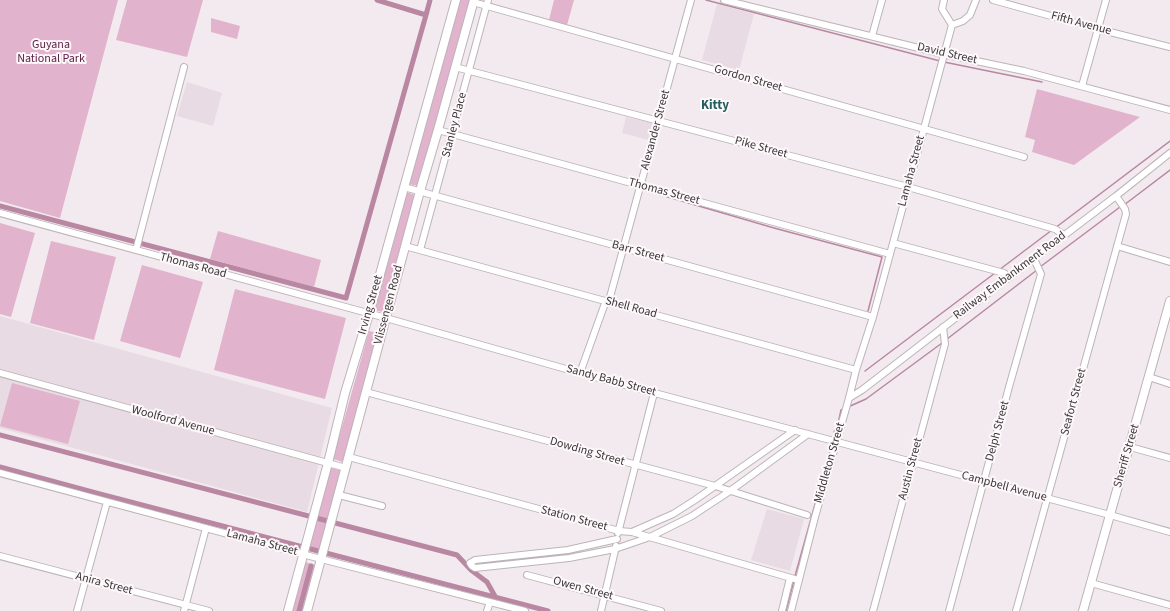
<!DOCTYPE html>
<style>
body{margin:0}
canvas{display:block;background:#f2eaee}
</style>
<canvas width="1170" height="611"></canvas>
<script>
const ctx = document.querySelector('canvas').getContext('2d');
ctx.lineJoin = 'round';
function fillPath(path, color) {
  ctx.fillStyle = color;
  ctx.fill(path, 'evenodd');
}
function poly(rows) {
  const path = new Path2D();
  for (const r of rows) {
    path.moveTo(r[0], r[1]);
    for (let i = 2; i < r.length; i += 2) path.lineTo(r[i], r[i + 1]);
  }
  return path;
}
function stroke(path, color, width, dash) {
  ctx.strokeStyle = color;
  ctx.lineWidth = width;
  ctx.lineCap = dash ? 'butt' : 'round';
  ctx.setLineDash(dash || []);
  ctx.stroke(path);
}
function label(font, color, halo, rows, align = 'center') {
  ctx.font = font + ' "Source Sans 3",sans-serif';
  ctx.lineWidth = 4;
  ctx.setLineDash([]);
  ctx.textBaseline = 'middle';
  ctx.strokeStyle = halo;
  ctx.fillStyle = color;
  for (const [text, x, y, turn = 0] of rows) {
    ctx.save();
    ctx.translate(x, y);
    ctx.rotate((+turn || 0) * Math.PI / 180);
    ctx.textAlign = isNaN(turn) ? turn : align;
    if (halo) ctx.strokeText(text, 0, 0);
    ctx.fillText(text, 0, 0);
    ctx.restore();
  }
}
fillPath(poly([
 [717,4,754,14,739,70,702,60],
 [187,82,222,93,213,126,177,116],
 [626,117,652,123,648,140,622,133],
 [0,316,332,408,307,512,0,428],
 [767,509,804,519,790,571,751,560]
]), '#e9dbe3');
fillPath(poly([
 [0,0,118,0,60,218,0,201],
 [127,0,203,0,187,57,116,40],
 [459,0,470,0,418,186,408,184],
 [554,0,574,0,567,25,549,20],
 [211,18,240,26,237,39,211,32],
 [1037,89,1140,117,1074,165,1032,152,1035,140,1025,137],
 [407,192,415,195,383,312,373,310],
 [0,223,35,233,11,317,0,314],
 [218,231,321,260,314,287,210,259],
 [51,241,116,257,94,340,30,323],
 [142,265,203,282,180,358,120,341],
 [235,289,346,318,325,399,214,370],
 [369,331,378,333,343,462,333,459],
 [12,383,80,401,68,444,0,426],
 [331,468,342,471,319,553,308,550],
 [305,562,316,565,303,611,292,611]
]), '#e2b3cc');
stroke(poly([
 [706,0,940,61],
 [944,62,1042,82],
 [644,190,774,228,882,257,868,311],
 [1124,205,1170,170],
 [1055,228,1170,141],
 [1040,267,1120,207],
 [999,270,1052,230],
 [947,339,1037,270],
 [865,371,995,273],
 [848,407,866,399,942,343],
 [834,432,838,424,841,410,843,409],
 [795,576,831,447],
 [786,611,794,580]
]), '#b987a2', 1.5);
stroke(poly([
 [426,15,430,0],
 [0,206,346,298,426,15,377,0],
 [0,435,457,555,471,570,487,582,496,598],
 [0,467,96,493,548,611],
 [299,611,311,566]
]), '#b987a2', 5);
const minor = poly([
 [724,0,943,54,1024,71,1170,110],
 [944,0,942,9,952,25],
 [993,0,1098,29,1170,47],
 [473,2,1024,157],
 [952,25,963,21,970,15,976,0],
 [872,36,882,0],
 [455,67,908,187,1055,229,1064,235],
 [1082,86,1106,0],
 [438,130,890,254],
 [404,187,873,317],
 [0,213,386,318,580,373,1110,515,1170,532],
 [893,243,1004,273,1010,277],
 [405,246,856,370],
 [1117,246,1170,262],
 [136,250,184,67],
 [420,250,488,0],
 [0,373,346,468],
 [580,373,604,306,610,297,691,0],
 [1149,377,1170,384],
 [366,392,715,486,807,515],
 [849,398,862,390,958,316,1116,196,1170,153],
 [1130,447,1170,458],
 [349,457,619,531,632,532,798,580],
 [0,473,321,559,525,611],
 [339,495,382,506],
 [632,532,673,514,695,500,795,430],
 [618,533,654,393],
 [617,539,568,550,475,560,470,563,472,566,475,568,569,558,615,549,650,537,692,516,730,491,808,434],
 [0,556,209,611],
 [527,575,661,611],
 [1091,583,1170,605],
 [77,611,107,502],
 [184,611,206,528],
 [487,611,490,602],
 [601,611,616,546],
 [782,611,790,578],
 [791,611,815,517,849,398,856,370,873,317,952,25],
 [873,611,945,344,943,327],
 [949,611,1009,387,1041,274,1034,259],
 [1016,611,1126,214,1125,209,1116,196]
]);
const major = poly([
 [288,611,328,463,345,393,369,314,456,0],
 [307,611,420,191,438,130,474,0],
 [1083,611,1170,301]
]);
stroke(minor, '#bcb4b8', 8);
stroke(major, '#bcb4b8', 10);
stroke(minor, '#fff', 6);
stroke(major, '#fff', 8);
label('12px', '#3a3738', '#fef8fb', [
 ["Fifth Avenue",1081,24,15],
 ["David Street",947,54,13],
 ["Gordon Street",748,79,16],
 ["Stanley Place",455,125,-75],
 ["Alexander Street",656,130,-75],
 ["Pike Street",761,148,15],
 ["Lamaha Street",912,171,-75],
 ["Thomas Street",664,192,15],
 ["Barr Street",638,252,15],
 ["Thomas Road",193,266,15],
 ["Railway Embankment Road",1010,276,-37],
 ["Irving Street",371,305,-74],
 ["Vlissengen Road",389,305,-75],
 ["Shell Road",631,308,15],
 ["Sandy Babb Street",611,381,15],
 ["Seafort Street",1074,402,-75],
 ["Woolford Avenue",173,421,15],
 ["Delph Street",998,431,-75],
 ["Dowding Street",587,452,16],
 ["Sheriff Street",1127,456,-74],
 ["Middleton Street",830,463,-74],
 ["Austin Street",911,469,-75],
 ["Campbell Avenue",1004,487,15],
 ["Station Street",574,519,15],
 ["Lamaha Street",262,543,15],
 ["Anira Street",104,584,15],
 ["Owen Street",583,589,15]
]);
label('12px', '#5e2147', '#fef8fb', [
 ["Guyana",51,45],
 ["National Park",51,59]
]);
label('bold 13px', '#235d5d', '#fef8fb', [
 ["Kitty",715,106]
]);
</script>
